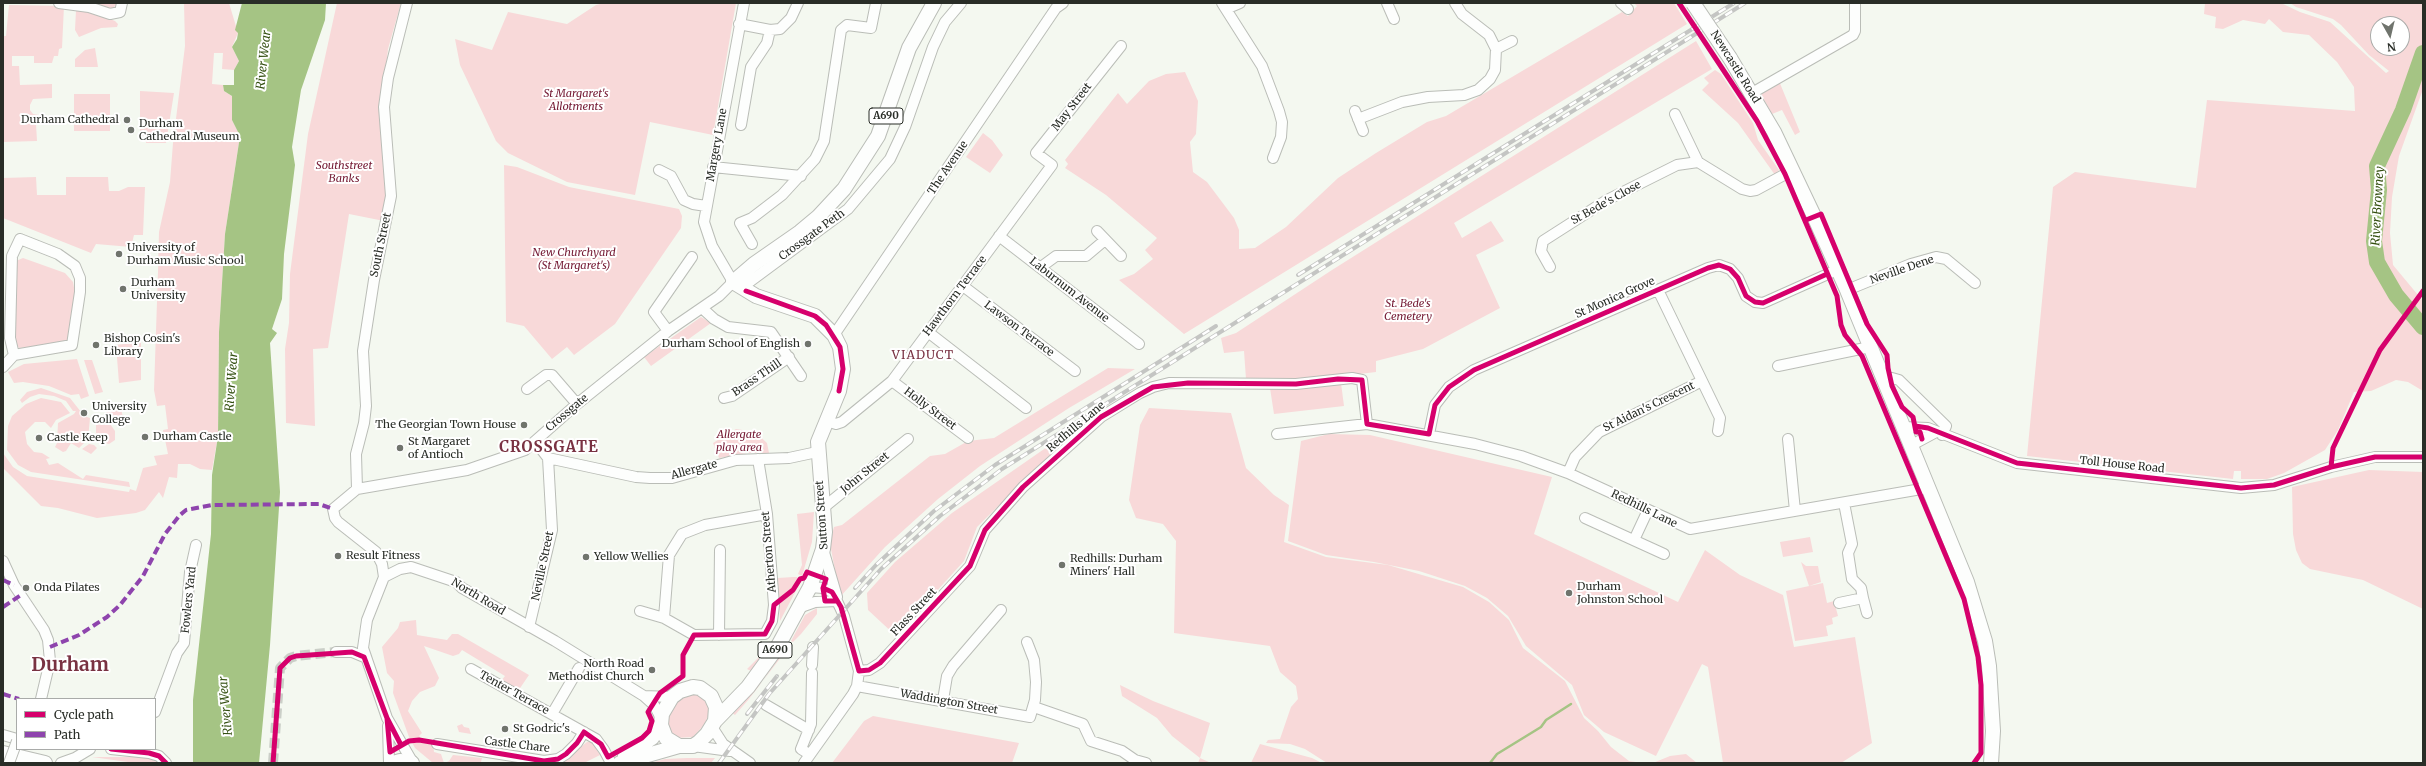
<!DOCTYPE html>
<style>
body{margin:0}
#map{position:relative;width:2426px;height:766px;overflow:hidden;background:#f4f8f0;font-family:Merriweather,serif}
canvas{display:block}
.frame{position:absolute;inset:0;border:4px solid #292d27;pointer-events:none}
.legend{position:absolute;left:16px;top:698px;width:140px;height:52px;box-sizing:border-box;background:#fff;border:1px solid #a9aba9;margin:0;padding:5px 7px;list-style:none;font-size:12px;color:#292d27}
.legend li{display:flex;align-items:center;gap:8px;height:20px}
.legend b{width:20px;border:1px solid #a9aba9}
.north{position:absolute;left:2370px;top:16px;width:40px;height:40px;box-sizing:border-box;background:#fff;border:1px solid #a9aba9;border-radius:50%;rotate:172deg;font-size:11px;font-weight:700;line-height:16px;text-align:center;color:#292d27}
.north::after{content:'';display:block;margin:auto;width:14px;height:18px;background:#70746d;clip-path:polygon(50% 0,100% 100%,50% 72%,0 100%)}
</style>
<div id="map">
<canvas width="2426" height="766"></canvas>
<div class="frame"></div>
<ul class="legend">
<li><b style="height:5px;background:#d6006c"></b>Cycle path</li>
<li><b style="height:5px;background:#8e44ad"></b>Path</li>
</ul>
<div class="north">N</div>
</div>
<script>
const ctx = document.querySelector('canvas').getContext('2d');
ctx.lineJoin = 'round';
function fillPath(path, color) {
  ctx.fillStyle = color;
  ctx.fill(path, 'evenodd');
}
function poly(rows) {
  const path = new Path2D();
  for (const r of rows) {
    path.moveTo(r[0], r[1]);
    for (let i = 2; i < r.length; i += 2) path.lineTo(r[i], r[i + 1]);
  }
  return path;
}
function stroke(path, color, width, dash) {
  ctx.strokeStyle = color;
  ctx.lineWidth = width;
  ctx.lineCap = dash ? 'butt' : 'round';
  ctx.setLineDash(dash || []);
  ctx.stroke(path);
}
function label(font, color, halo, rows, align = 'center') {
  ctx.font = font + ' Merriweather,serif';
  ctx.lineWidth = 4;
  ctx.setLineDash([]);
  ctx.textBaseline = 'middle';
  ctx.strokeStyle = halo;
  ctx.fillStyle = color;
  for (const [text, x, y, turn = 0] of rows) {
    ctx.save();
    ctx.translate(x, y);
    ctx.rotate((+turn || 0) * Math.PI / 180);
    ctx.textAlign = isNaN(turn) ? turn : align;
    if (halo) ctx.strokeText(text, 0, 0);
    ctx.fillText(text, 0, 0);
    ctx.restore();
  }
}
fillPath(poly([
 [95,3,117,3,113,9,108,9],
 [184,3,229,3,238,33,232,47,239,61,234,70,222,69,223,53,214,53,212,84,223,85,224,91,232,96,232,120,240,136,225,234,219,332,218,436,212,470,200,469,190,464,178,464,177,478,169,477,163,498,159,492,145,510,136,513,97,518,58,508,41,506,3,468,3,453,13,467,27,476,129,492,130,489,136,491,143,468,157,465,154,456,168,454,163,430,168,429,165,405,157,406,154,390,158,272,159,232,170,182,173,143,185,46],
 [337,3,401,3,388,49,381,111,386,196,384,221,349,214,328,348,313,349,315,426,286,423,285,349,289,323,290,274,308,134],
 [604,3,736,3,713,135,650,122,635,195,567,182,508,153,496,141,460,65,455,39,492,50,508,12,567,24,596,5],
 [1634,3,1674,3,1687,24,1184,334,1119,280,1134,274,1153,259,1145,250,1157,238,1106,195,1065,168,1068,164,1065,160,1118,93,1127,104,1149,81,1166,74,1185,72,1198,101,1196,134,1190,142,1193,172,1207,182,1234,218,1239,230,1239,249,1255,248,1286,227,1338,178,1376,153,1427,122,1446,116,1622,12,1628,16,1637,6],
 [2205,3,2281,3,2300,12,2330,22,2386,73,2389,71,2369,55,2341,25,2333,19,2296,7,2290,3,2423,3,2423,89,2399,156,2392,197,2390,233,2393,265,2423,301,2423,391,2408,382,2396,380,2371,391,2354,392,2338,430,2325,450,2284,473,2267,479,2241,479,2241,471,2234,471,2233,479,2027,456,2053,187,2075,172,2196,188,2207,100,2355,111,2354,87,2337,62,2309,35,2283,32,2269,19,2265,24,2243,20,2223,29,2215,28,2216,17,2204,14],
 [2378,24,2402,24,2402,48,2378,48],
 [9,5,64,6,62,48,59,49,58,56,54,56,52,63,34,63,34,56,12,56,12,66,19,66,20,85,52,84,52,98,33,99,30,105,30,110,33,114,44,116,44,124,36,124,37,141,3,142,3,36,6,36],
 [76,10,89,10,115,21,118,24,117,27,101,28,79,37,75,30],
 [1696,41,1712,69,1454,223,1462,238,1491,221,1504,241,1476,255,1500,308,1423,349,1376,361,1376,372,1302,381,1246,379,1244,351,1224,353,1221,338,1236,333,1332,270],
 [95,48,98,67,75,67,75,59,85,50],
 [1715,70,1721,74,1753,123,1758,140,1779,170,1775,175,1738,123,1702,90,1709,83,1704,78],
 [1779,81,1800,132,1795,135,1782,110,1772,114,1762,96,1762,93],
 [140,91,174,93,166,143,146,143,146,136,140,136],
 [74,94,110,94,110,131,74,131],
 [983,133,992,140,1003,155,990,173,966,157],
 [504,165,517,167,569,187,679,209,682,216,681,228,615,324,574,355,567,347,552,359,524,326,506,322],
 [36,177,37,195,66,195,66,177,108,177,109,191,119,191,128,187,145,187,143,235,134,235,131,247,96,244,91,253,3,218,3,178],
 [23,258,65,273,73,282,75,293,70,338,63,344,19,348,15,343,16,261],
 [701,317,711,323,651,366,644,357],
 [141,342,141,380,119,383,116,345],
 [77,359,89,396,81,399,79,394,71,395,49,386,23,382,14,383,8,372,24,364],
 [84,360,92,360,103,392,95,394],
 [1108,368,1135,369,1069,408,980,466,938,499,885,547,840,597,831,549,831,538,834,527,842,525,930,456,945,454,968,441,994,438],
 [1341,383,1344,406,1274,414,1270,388,1297,389],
 [41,388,70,398,81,412,81,415,90,418,88,439,79,448,71,443,66,451,63,452,55,447,57,443,58,423,74,414,76,411,73,411,66,401,54,396,39,394,30,397,22,403,20,400,27,392],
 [41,398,61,402,70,413,56,420,51,428,45,422,35,422,25,432,27,444,34,452,42,453,50,458,46,459,49,465,58,463,83,479,86,475,129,482,130,487,31,472,18,465,7,450,8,426,12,416,26,404],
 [1149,408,1231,413,1246,468,1274,495,1289,505,1284,542,1326,557,1388,565,1463,587,1489,602,1509,620,1523,648,1565,681,1584,718,1598,731,1611,747,1629,761,1643,763,1327,763,1305,749,1290,744,1266,743,1268,740,1280,739,1291,707,1298,699,1296,686,1280,672,1270,646,1174,633,1176,541,1163,524,1136,518,1129,500,1140,425],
 [121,409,124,421,121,422,104,411],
 [102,418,108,421,115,431,115,440,109,444,100,442,96,434,96,421],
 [736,429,755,432,767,443,769,453,747,453,719,458,713,443],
 [1329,434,1370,435,1552,477,1534,534,1678,602,1705,550,1740,575,1783,595,1794,647,1855,637,1872,743,1841,763,1723,763,1708,667,1702,664,1656,756,1604,732,1584,715,1572,685,1526,646,1508,616,1487,598,1465,586,1419,571,1374,562,1326,555,1288,541,1301,441],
 [1060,438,1059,446,977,527,964,561,896,636,868,610,867,593,895,562,952,513],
 [89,444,94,445,97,448,91,454,82,449],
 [2369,470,2423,472,2423,609,2363,580,2310,569,2302,563,2296,550,2293,534,2292,487],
 [814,512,812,542,802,576,798,574,802,565,797,514],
 [1810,537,1813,552,1783,557,1780,542],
 [1801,562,1806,566,1818,566,1821,582,1809,586],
 [793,577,797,577,800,583,780,621,778,578],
 [1823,583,1827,603,1834,601,1838,616,1832,618,1833,624,1826,626,1828,636,1795,641,1786,591],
 [817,608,817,614,801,634,793,642,791,641,805,615],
 [416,620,417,635,447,640,452,634,458,634,529,675,516,694,501,681,505,676,462,650,459,654,453,656,424,646,439,678,435,686,420,692,412,701,408,711,422,733,419,736,424,741,433,743,434,752,441,754,444,763,449,761,453,755,482,758,481,762,485,763,433,763,415,748,409,737,393,693,394,681,387,673,382,647,398,628,400,622],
 [770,644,751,671,747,669,760,656],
 [787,646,788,648,749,699,735,715,731,712,762,682],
 [1120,685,1153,701,1210,723,1200,758,1211,763,1198,763,1200,758,1172,736,1157,718,1122,696],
 [688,693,703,696,710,705,709,714,704,725,693,737,676,738,670,731,667,722,672,707,680,698],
 [873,716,1019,743,1012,763,832,763,864,721],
 [462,724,464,727,469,728,471,734,459,732,457,726],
 [587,742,592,742,600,755,584,763,560,763],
 [1260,744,1312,758,1322,763,1251,763],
 [1686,754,1697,763,1653,763,1670,756],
 [92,757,147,757,159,763,135,763],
 [687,758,715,758,711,763,650,763,665,759]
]), '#f8d9d9');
fillPath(poly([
 [242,3,326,3,325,20,301,90,292,147,295,165,284,254,282,299,272,329,277,333,270,343,280,492,270,645,259,763,193,763,193,700,211,534,212,475,218,436,219,332,225,234,240,136,232,120,232,96,224,91,223,85,234,85,234,70,239,61,232,47,237,39,238,33,235,30]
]), '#a5c484');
stroke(poly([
 [1490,763,1497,754,1541,727,1546,720,1571,704]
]), '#a5c484', 2.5);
stroke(poly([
 [2423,53,2403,110,2377,166,2379,190,2374,241,2377,262,2396,295,2423,327]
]), '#a5c484', 16);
stroke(poly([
 [273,763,280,668,290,658,296,656,336,652]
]), '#cbcfc8', 10, [10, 5]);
const minor = poly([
 [59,3,89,7,110,14,120,12,122,3],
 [1222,3,1262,66,1279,111,1282,122,1281,137,1273,158],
 [1387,3,1394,19],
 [1621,3,1628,9],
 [1226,9,1240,3],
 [739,24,770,30,780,29,791,18,798,3],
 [1496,49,1512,41],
 [1752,93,1853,35,1855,31,1855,3],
 [1355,111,1363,131],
 [1675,114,1698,162],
 [1358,119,1402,102,1428,97,1464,95,1478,90,1490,79,1495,70,1496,49,1489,35,1462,14,1455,3],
 [741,125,751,67,767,43,770,30],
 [713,167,801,176],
 [659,170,671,176,684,200,693,204,706,206],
 [1097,231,1121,256],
 [999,236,1139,344],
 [20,239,58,254,75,266,80,278,80,292,72,345,14,355,10,338,12,256,20,239],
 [752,244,740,223,752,218,782,195,815,159,824,141,841,30,847,25,871,28,876,3],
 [1041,267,1056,256,1086,256,1105,240],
 [1550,267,1541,251,1543,241,1607,200,1677,165,1698,162,1742,189,1750,191,1756,190,1793,170],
 [963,286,1075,371],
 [1658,290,1720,418,1718,431],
 [1847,290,1911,264,1936,257,1946,259,1975,283],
 [746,291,748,283,848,209,890,159,905,127,933,47,945,22,961,3],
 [702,308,714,319,728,327,771,332,801,376],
 [668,331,654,312,692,257],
 [928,332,1026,408],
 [834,335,1056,8,1063,3],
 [1778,366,1870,347],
 [3,367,14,355],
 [1882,379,1892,378,1899,380,1946,426,1942,435],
 [892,381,968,438],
 [527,389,546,375,552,375,577,404],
 [724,398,732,396,789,357],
 [826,421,836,424,842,422,892,381,1052,165,1036,153,1121,46],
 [1902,427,1928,428,2017,463,2241,488,2274,485,2331,467,2375,457,2423,457],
 [1277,434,1367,424,1475,444,1521,456,1568,473,1690,529,1927,488],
 [1429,434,1435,405,1449,387,1474,370,1708,268,1719,265,1730,269,1738,278,1746,296,1755,302,1763,303,1837,270],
 [1788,439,1795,511],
 [535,441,548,458,636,477,650,478,672,478,736,460,789,458,817,452],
 [1910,446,1936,432],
 [1568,473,1575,457,1599,432,1702,381],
 [357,489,356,454,364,423,366,406,363,351,374,280,391,196,384,107,388,78,407,3],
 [823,508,908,439],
 [1585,518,1664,554],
 [1634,540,1648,510],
 [823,549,837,597],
 [3,561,14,585,44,630,48,640,50,661,41,699],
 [384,577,400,569,411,567,456,582,462,588,555,641,644,696,654,705,662,720],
 [1863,598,1867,613],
 [1839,603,1863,598,1861,588,1852,579,1848,553,1852,544,1844,503],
 [801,607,815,602,837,601],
 [640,611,664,618,694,635,765,634,772,621,774,605,767,514,758,459],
 [664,618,669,555,682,534,705,525,767,514],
 [529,627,552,530,548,458],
 [719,635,720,550],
 [336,652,352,652,364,657],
 [812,665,813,647],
 [471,669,596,739,604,750,611,763],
 [859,671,869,670,880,663,970,566,985,530,1023,487,1101,417,1140,393,1153,387,1169,383,1296,384,1352,378,1362,380,1367,424],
 [857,686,1030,717,1035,700,1036,682,1034,660,1027,642],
 [644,696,672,697],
 [943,700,947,676,953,666,1001,610],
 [766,705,809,730],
 [1034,707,1083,724,1091,741,1122,751,1135,760,1146,763],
 [155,712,177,653,184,643,190,572,196,545],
 [552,714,579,668],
 [388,726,389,763],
 [712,727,723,744,750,763],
 [3,735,17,739],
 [437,744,544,761,558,759,566,754,577,743,584,732],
 [693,746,730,751],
 [111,749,149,753,159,756,166,763],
 [809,754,801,749,811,724,812,673],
 [61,763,75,758,90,749],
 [413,763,387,718,363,648,367,620,384,577,382,564,376,552,338,522,335,518,333,509,357,489,467,470,525,450,577,404,668,331,719,296,733,282,712,246,704,222,744,3],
 [804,763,853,694,857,686,859,671,844,616,837,601,832,592,823,588,810,587]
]);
const highway = poly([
 [1730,58,1774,132,1813,214,1847,290,1967,582,1985,641,1989,666,1993,731,1991,763],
 [693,687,700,688,711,696,716,707,715,721,707,734,699,742,693,746,679,746,666,738,661,725,662,714,672,697,680,691,693,687],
 [715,721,748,687,778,646,810,587,823,549,825,532,818,442,839,391,843,369,840,347,834,335,815,316,756,296,733,282,754,264,800,232,818,217,844,189,878,136,909,48,934,3],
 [3,753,45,763],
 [625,756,652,738,661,725],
 [393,763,400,761,412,763],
 [620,763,679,746]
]);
stroke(minor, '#babdb7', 12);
stroke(highway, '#babdb7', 16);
stroke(minor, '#fdfefd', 10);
stroke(highway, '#fdfefd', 14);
const rail = poly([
 [1298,275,1734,3],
 [855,588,876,565,934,511,995,465,1216,326],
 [747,714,777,676],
 [719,763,769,694,881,569,940,516,1002,469,1745,3]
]);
stroke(rail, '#c4c5c3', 4);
stroke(rail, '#fff', 2.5, [8]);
const minorBridge = poly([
 [9,763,17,741]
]);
const highwayBridge = poly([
 [1693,3,1730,58]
]);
stroke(minorBridge, '#babdb7', 12, []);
stroke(highwayBridge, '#babdb7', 16, []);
stroke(minorBridge, '#fdfefd', 10);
stroke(highwayBridge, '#fdfefd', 14);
stroke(poly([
 [3,580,14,585],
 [3,607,21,595],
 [50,647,79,635,107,617,120,605,143,576,165,534,180,515,186,510,212,505,319,504,333,509],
 [3,694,19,699]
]), '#8e44ad', 4, [8, 4]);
stroke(poly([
 [1679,3,1757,121,1785,174,1837,296,1841,325,1845,335,1862,356,1964,599,1978,657,1981,685,1981,753,1974,763],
 [1806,220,1821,214,1867,324,1887,355,1888,368,1892,386,1902,407,1913,417,1916,432,1920,432,1922,439],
 [746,291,815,316,826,325,840,347,843,369,839,391],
 [1915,426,1928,428,2017,463,2241,488,2274,485,2331,467,2375,457,2423,457],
 [2331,467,2333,448,2380,350,2423,291],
 [823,588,832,592,841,607,859,671,869,670,880,663,970,566,985,530,1023,487,1101,417,1153,387,1188,383,1296,384,1338,379,1362,380,1367,424,1429,434,1435,405,1449,387,1474,370,1708,268,1719,265,1730,269,1738,278,1746,296,1755,302,1763,303,1827,274],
 [387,718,390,752,409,741,419,740,544,761,558,759,566,754,577,743,584,732,601,744,608,757,642,738,649,731,652,721,648,712,660,693,683,676,683,655,694,635,765,634,772,621,774,605,793,590,800,579,804,578,807,572,826,579,823,588,825,601,837,601],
 [111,749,149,753,159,756,166,763],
 [273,763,280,668,290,658,296,656,352,652,364,657,387,718,401,745]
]), '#d6006c', 5);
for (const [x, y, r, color] of [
 [127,120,4,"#70746d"],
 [131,130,4,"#70746d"],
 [119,254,4,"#70746d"],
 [123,289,4,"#70746d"],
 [808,344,4,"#70746d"],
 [96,345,4,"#70746d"],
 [84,413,4,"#70746d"],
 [524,425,4,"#70746d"],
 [145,437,4,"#70746d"],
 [39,438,4,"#70746d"],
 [400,448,4,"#70746d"],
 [338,556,4,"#70746d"],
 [586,557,4,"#70746d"],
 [1062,565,4,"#70746d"],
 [26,588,4,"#70746d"],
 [1569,593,4,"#70746d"],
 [652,670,4,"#70746d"],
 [505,729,4,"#70746d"]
]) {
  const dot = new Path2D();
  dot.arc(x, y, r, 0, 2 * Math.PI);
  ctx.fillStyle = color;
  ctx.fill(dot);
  stroke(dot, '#fff', 1.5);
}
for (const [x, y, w] of [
 [886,116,34],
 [775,650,34]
]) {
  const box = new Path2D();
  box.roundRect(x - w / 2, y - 8, w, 16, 3);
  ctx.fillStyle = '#fff';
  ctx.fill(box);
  stroke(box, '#292d27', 1);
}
label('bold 10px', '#292d27', null, [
 ["A690",886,116],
 ["A690",775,650]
]);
label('11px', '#292d27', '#fff', [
 ["Newcastle Road",1735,67,58],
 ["May Street",1072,107,-52],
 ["Margery Lane",717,145,-80],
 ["The Avenue",948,168,-56],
 ["St Bede's Close",1606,203,-29],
 ["Crossgate Peth",812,235,-36],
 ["South Street",381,245,-78],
 ["Neville Dene",1902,270,-19],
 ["Laburnum Avenue",1069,290,38],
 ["Hawthorn Terrace",955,296,-53],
 ["St Monica Grove",1615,298,-24],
 ["Lawson Terrace",1019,329,37],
 ["Brass Thill",757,378,-34],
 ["St Aidan's Crescent",1649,407,-26],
 ["Holly Street",930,409,37],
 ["Crossgate",567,413,-40],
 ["Redhills Lane",1076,427,-40],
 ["Toll House Road",2122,465,6],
 ["Allergate",694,470,-15],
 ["John Street",865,473,-39],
 ["Redhills Lane",1644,509,26],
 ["Sutton Street",822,515,-94],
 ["Atherton Street",769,552,-95],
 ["Neville Street",543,566,-78],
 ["North Road",478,597,31],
 ["Fowlers Yard",189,600,-84],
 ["Flass Street",914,612,-47],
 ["Tenter Terrace",514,693,29],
 ["Waddington Street",949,702,10],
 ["Castle Chare",517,745,7]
]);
label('italic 11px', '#741933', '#fff', [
 ["St Margaret's",576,94],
 ["Allotments",576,107],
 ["Southstreet",344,166],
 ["Banks",344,179],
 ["New Churchyard",574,253],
 ["(St Margaret's)",574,266],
 ["St. Bede's",1408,304],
 ["Cemetery",1408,317],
 ["Allergate",739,435],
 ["play area",739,448]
]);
label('11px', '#292d27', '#fff', [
 ["Durham Cathedral",119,120,"right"],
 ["Durham",139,124],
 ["Cathedral Museum",139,137],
 ["University of",127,248],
 ["Durham Music School",127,261],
 ["Durham",131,283],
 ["University",131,296],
 ["Bishop Cosin's",104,339],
 ["Library",104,352],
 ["Durham School of English",800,344,"right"],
 ["University",92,407],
 ["College",92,420],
 ["The Georgian Town House",516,425,"right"],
 ["Durham Castle",153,437],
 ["Castle Keep",47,438],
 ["St Margaret",408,442],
 ["of Antioch",408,455],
 ["Result Fitness",346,556],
 ["Yellow Wellies",594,557],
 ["Redhills: Durham",1070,559],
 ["Miners' Hall",1070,572],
 ["Durham",1577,587],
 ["Johnston School",1577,600],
 ["Onda Pilates",34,588],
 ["North Road",644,664,"right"],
 ["Methodist Church",644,677,"right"],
 ["St Godric's",513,729]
], 'left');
label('italic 12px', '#334f10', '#fff', [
 ["River Wear",264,60,-84],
 ["River Browney",2378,206,-87],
 ["River Wear",232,382,-86],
 ["River Wear",226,706,-95]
]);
ctx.letterSpacing = '1px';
label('12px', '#793242', '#fff', [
 ["VIADUCT",923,356]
]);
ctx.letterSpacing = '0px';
ctx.letterSpacing = '1px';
label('bold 15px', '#793242', '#fff', [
 ["CROSSGATE",549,448]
]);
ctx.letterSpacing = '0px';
label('bold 19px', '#793242', '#fff', [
 ["Durham",70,666]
]);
</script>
